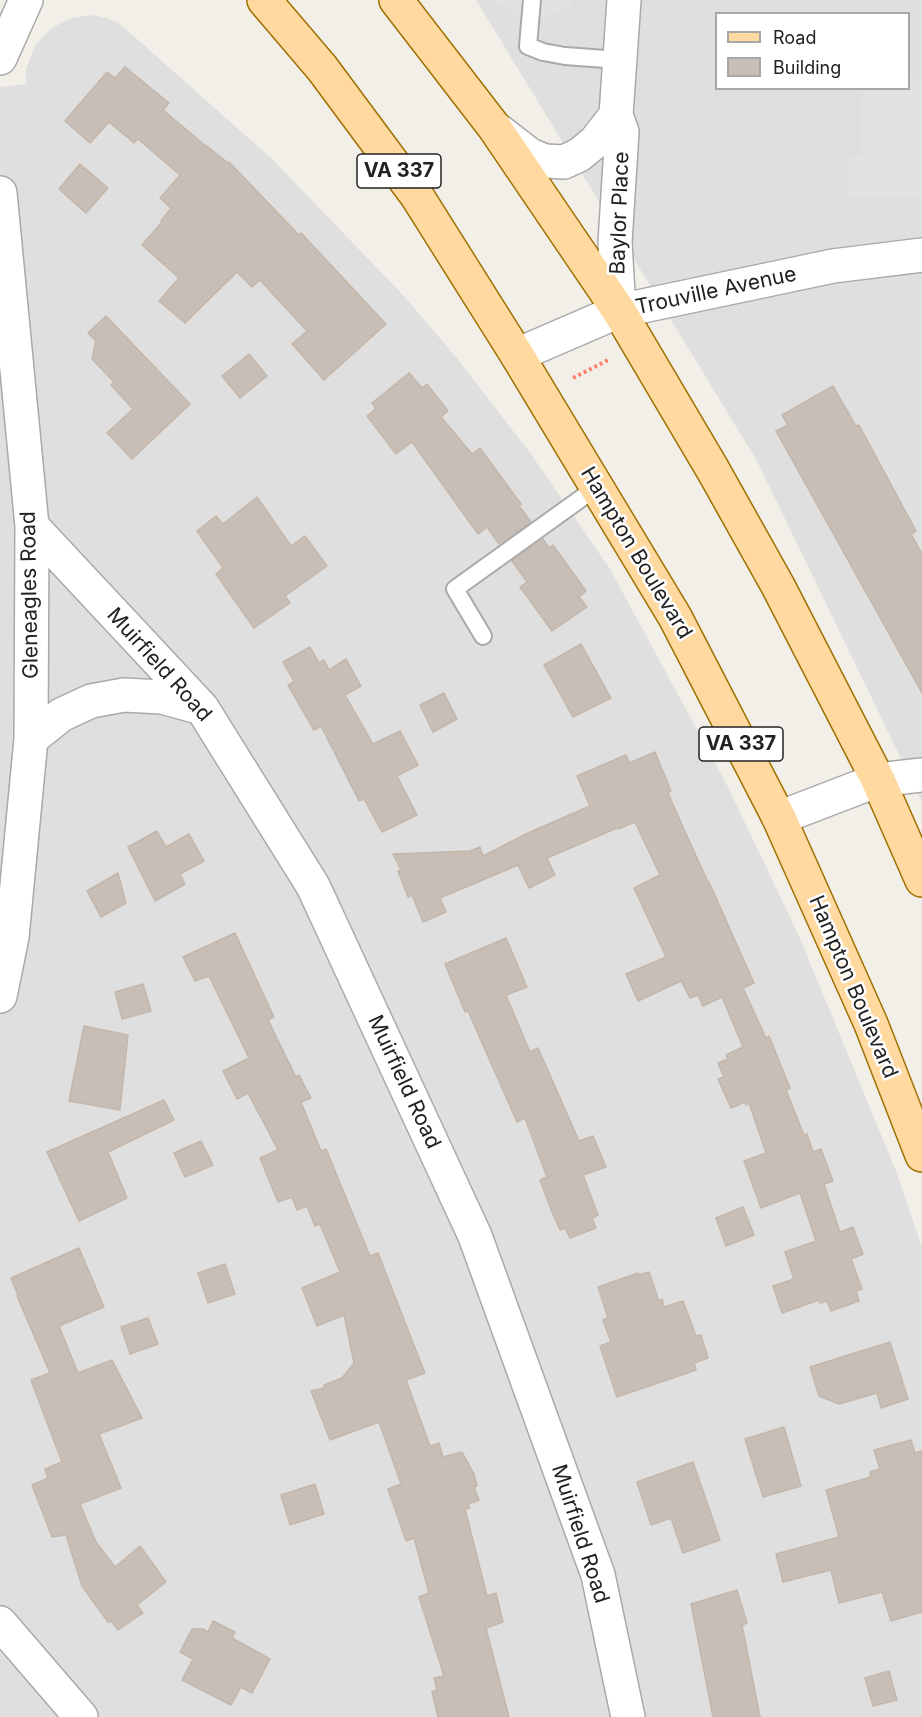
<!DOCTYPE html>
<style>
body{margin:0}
#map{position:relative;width:922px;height:1717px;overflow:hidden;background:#f2efe8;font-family:Inter,sans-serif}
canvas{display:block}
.legend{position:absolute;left:715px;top:12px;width:195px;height:78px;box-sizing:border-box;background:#fff;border:2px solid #a7a7a7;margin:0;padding:8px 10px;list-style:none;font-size:18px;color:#222}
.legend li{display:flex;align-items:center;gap:12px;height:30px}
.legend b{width:30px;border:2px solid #a7a7a7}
</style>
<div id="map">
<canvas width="922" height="1717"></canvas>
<ul class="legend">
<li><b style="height:8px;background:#ffd9a0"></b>Road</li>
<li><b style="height:16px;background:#c7bfb7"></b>Building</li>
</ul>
</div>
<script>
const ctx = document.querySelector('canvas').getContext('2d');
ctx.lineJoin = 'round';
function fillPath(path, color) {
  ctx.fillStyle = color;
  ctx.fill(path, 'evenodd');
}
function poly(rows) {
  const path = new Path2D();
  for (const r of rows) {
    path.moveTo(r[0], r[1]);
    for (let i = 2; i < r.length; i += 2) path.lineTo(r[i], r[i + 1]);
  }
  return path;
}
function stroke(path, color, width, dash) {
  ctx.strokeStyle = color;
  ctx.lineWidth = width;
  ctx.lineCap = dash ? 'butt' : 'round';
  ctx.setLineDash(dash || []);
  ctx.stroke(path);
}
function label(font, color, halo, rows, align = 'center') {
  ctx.font = font + ' Inter,sans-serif';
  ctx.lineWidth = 5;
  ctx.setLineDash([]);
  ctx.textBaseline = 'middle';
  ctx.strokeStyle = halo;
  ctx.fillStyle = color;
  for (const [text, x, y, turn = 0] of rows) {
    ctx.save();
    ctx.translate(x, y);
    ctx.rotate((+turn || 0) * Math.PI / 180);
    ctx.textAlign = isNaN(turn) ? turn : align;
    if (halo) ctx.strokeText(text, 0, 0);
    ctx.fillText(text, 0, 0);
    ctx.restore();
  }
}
fillPath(poly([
 [476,0,922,0,922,802,757,461],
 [716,14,908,14,908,88,716,88],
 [92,15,106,18,117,22,127,30,272,159,403,295,456,357,531,454,610,569,728,787,799,936,896,1171,922,1247,922,1717,0,1717,0,87,26,84,26,69,35,45,53,27,72,18]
]), '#e0dfdf');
fillPath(poly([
 [496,0,572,0,572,4,542,19,519,17],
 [909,78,922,79,922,198,847,197,849,158,862,157,862,89,908,88]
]), '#e2e2e2');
const building = poly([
 [125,67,169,103,163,110,207,147,207,146,228,163,229,162,299,235,301,233,386,324,324,380,292,344,307,331,260,280,252,287,237,272,185,323,159,301,179,278,142,245,162,222,161,221,171,208,160,198,180,175,138,139,134,143,109,122,90,143,65,121,107,72,115,78,125,67],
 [80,164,108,188,86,213,59,189,80,164],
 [106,316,190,404,132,459,107,433,133,409,111,385,114,382,92,359,96,341,88,333,106,316],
 [249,354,267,376,240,398,222,376,249,354],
 [409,373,422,388,427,384,448,411,441,417,472,454,480,448,521,504,519,506,531,522,499,544,487,527,478,534,412,442,396,454,367,416,376,409,372,403,409,373],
 [833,386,856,426,859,425,916,531,911,534,922,554,922,693,776,431,788,425,782,415,833,386],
 [257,497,291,546,305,536,327,566,285,596,290,603,254,628,216,574,223,568,197,531,216,516,223,524,257,497],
 [543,539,549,548,553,545,586,591,579,597,587,607,552,631,520,587,527,582,512,561,543,539],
 [581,644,611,698,573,717,544,665,581,644],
 [310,647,319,663,324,660,329,670,346,659,361,686,345,695,373,744,400,731,418,765,397,776,417,815,382,832,364,799,359,801,321,726,314,730,288,685,294,681,283,662,310,647],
 [444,693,457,719,433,732,420,705,444,693],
 [655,752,671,791,668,793,682,825,708,882,709,882,754,983,743,988,766,1038,769,1036,790,1088,786,1090,804,1135,807,1134,813,1152,821,1149,833,1181,824,1184,840,1232,853,1227,863,1254,851,1259,862,1289,856,1291,859,1301,831,1311,827,1301,820,1303,819,1300,782,1313,773,1286,794,1279,785,1252,816,1241,800,1193,761,1208,744,1161,766,1153,749,1103,746,1105,745,1102,731,1108,718,1079,724,1077,718,1063,728,1059,726,1055,743,1047,722,997,703,1006,698,995,690,998,681,981,638,1001,626,974,666,957,634,888,660,875,635,822,618,829,617,828,547,858,555,875,529,888,518,865,440,898,446,912,423,922,412,895,408,897,398,871,401,870,393,854,470,851,480,847,483,856,528,833,590,806,577,776,626,755,629,763,655,752],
 [157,831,166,847,189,834,204,861,180,874,185,884,155,901,128,847,157,831],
 [118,873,126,903,101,917,87,891,118,873],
 [235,933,274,1017,268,1020,296,1077,299,1075,311,1098,301,1102,321,1151,326,1149,370,1256,378,1253,417,1353,425,1373,406,1380,430,1446,439,1443,443,1457,462,1452,474,1474,477,1486,474,1487,479,1500,468,1504,470,1508,465,1509,487,1596,496,1593,503,1622,486,1628,509,1717,438,1717,432,1692,437,1690,434,1678,444,1676,419,1597,429,1593,414,1538,406,1541,388,1489,401,1484,379,1422,330,1440,311,1391,324,1388,324,1385,342,1378,354,1363,344,1315,317,1326,302,1288,340,1272,320,1224,315,1226,307,1206,297,1210,292,1197,278,1202,260,1158,278,1150,248,1093,237,1099,223,1071,249,1058,209,976,195,981,183,957,235,933],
 [506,938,527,987,506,995,530,1052,538,1048,579,1141,593,1136,606,1167,583,1175,598,1215,592,1218,596,1228,570,1238,565,1228,560,1230,552,1212,540,1180,547,1177,525,1118,517,1122,468,1011,465,1012,445,964,506,938],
 [143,984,151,1011,122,1019,115,992,143,984],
 [84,1026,128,1035,120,1110,69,1101,84,1026],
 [164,1100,174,1120,108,1152,127,1198,79,1221,47,1152,164,1100],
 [201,1141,213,1165,185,1177,174,1153,201,1141],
 [743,1207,754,1235,726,1246,716,1218,743,1207],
 [79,1248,104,1307,59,1326,78,1373,112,1360,142,1418,99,1434,121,1488,80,1504,96,1542,115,1567,140,1546,166,1582,137,1605,143,1613,118,1630,111,1621,108,1622,82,1586,66,1535,52,1537,32,1485,48,1478,45,1469,62,1462,31,1380,50,1373,17,1296,18,1295,11,1278,79,1248],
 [225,1264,235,1294,208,1303,198,1273,225,1264],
 [649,1272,659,1301,662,1299,664,1307,683,1301,696,1336,701,1335,708,1358,694,1363,696,1370,617,1397,600,1346,611,1342,603,1320,608,1318,598,1287,638,1273,639,1275,649,1272],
 [148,1318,158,1344,130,1354,121,1327,148,1318],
 [890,1342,908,1399,881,1408,877,1393,839,1404,819,1396,810,1367,890,1342],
 [784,1427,801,1486,763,1497,745,1439,784,1427],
 [911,1440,915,1453,922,1451,922,1612,891,1621,882,1592,839,1603,831,1570,783,1582,776,1554,839,1537,826,1490,871,1477,870,1472,880,1469,874,1450,911,1440],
 [693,1462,720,1540,683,1553,671,1518,651,1525,637,1482,693,1462],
 [315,1484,324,1514,290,1525,281,1495,315,1484],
 [737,1590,747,1623,742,1625,760,1717,713,1717,691,1604,737,1590],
 [213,1621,235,1632,232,1638,270,1659,252,1693,241,1687,231,1705,182,1680,193,1659,180,1652,192,1629,203,1629,208,1632,213,1621],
 [889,1671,897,1700,873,1706,865,1678,889,1671]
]);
fillPath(building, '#c7bfb7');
stroke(building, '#c5b6aa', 1.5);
const lane = poly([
 [532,0,528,46,543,52,565,56,619,60],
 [483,636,455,589,597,487]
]);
const street = poly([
 [0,58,26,0],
 [499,131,530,155,545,161,564,162,579,155,595,142,616,115],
 [0,193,32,526,31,739,12,937,0,996],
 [619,311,615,242,622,132,616,115,624,0],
 [517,355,619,311,833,266,922,255],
 [32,526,202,708,313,886,475,1236,598,1575,628,1717],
 [31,739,61,715,91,701,124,695,162,697,202,708],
 [779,818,878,780,922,775],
 [0,1623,81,1717]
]);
const primary = poly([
 [264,0,322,68,417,196,517,355,675,617,779,818,871,1024,922,1155],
 [396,0,494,127,619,311,713,470,778,586,878,780,922,880]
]);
stroke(lane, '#a9a9a9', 20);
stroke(street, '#a9a9a9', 36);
stroke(primary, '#9f7000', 36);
stroke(poly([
 [573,378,610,359]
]), '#ff806c', 4, [3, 3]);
stroke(lane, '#fff', 16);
stroke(street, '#fff', 33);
stroke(primary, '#ffd9a0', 33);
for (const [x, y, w] of [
 [399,171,84],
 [741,744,84]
]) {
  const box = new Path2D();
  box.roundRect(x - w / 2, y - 17, w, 34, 4.5);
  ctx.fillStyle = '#fff';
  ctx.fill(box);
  stroke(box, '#222', 1.5);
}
label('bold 20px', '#222', null, [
 ["VA 337",399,171],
 ["VA 337",741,744]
]);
label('21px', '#222', '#fff', [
 ["Baylor Place",620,213,-88],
 ["Trouville Avenue",716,291,-12],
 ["Hampton Boulevard",636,553,59],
 ["Gleneagles Road",30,595,-91],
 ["Muirfield Road",159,665,48],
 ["Hampton Boulevard",853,987,67],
 ["Muirfield Road",404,1082,65],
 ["Muirfield Road",580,1534,72]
]);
</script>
